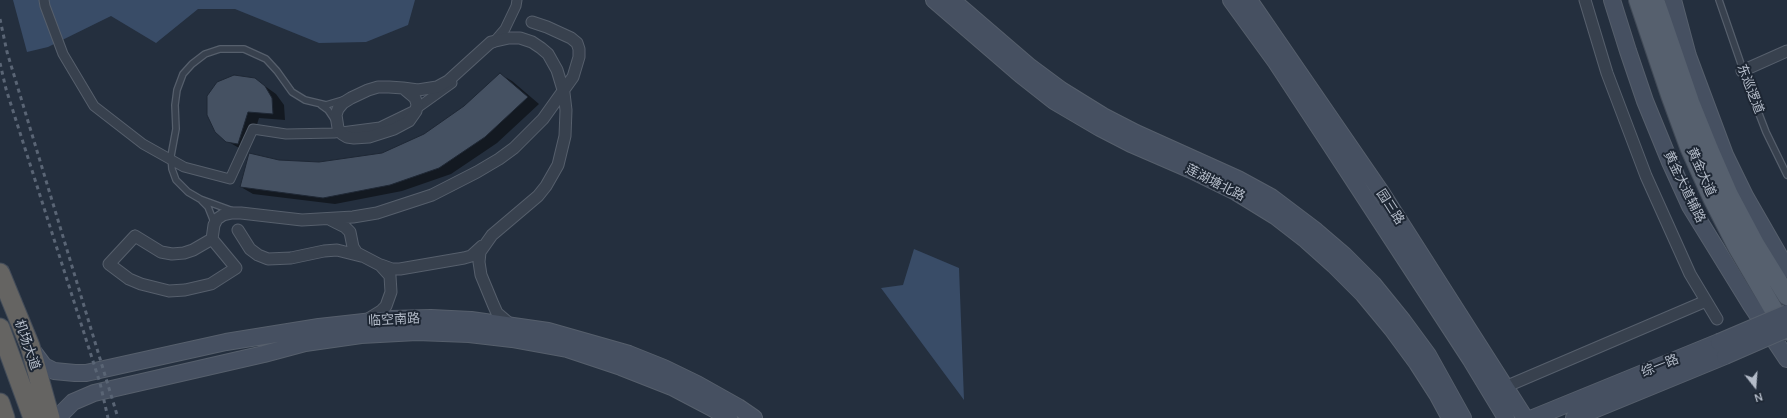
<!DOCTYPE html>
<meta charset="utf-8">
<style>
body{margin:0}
#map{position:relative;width:1787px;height:418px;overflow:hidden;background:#242f3e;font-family:Manrope,sans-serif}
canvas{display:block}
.north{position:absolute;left:1735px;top:366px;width:40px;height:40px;-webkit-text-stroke:3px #1d2633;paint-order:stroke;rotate:163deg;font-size:11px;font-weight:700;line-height:16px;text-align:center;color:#b4bcc9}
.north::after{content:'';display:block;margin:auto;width:14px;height:18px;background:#b4bcc9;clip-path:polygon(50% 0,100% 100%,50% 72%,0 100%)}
</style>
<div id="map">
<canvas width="1787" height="418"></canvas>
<div class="north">N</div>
</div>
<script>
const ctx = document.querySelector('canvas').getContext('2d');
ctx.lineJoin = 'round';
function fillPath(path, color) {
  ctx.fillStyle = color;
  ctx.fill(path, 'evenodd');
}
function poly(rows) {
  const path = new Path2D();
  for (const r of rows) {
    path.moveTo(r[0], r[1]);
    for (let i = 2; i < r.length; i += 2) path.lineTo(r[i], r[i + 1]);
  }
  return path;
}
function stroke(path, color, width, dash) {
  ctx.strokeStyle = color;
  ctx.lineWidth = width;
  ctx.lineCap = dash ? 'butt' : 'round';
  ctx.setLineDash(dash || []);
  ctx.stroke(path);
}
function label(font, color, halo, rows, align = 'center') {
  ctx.font = font + ' Manrope,"Noto Sans SC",sans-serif';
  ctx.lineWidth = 4;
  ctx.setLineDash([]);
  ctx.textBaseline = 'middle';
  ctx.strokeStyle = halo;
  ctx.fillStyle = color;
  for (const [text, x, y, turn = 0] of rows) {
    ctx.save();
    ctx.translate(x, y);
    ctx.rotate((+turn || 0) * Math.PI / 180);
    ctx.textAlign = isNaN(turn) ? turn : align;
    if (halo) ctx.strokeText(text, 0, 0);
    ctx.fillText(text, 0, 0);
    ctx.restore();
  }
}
fillPath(poly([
 [13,0,415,0,408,25,366,42,319,43,235,9,198,9,156,43,111,16,48,47,27,52],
 [914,249,959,268,964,400,881,288,903,285]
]), '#394c67');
fillPath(poly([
 [500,74,512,81,539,104,497,143,451,174,402,191,335,204,253,194,241,187,279,161,319,163,382,154,425,135,465,107],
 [255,79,276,94,284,105,285,120,259,118,249,150,239,148,227,141]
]), '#0007');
const building = poly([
 [500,73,528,97,485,137,439,168,390,185,323,198,240,187,249,153,279,160,319,162,382,153,424,134,464,106,500,73],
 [234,75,255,78,265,86,272,98,273,114,248,112,238,144,226,142,215,132,207,115,207,96,217,82,234,75]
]);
fillPath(building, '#455162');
stroke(building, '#1f2835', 1);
const service = poly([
 [1719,0,1751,93,1766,132,1787,175],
 [321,105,328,110,334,119],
 [202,201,208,207,214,222],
 [233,211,200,199,188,192,176,180,172,169,171,156,176,129,175,105,177,90,183,74,192,64,205,54,220,49,244,49,266,59,277,71,292,92,305,100,326,105,343,100]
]);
const pedestrian = poly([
 [44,0,45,6,63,54,94,106,143,144,184,167,230,179,253,129,286,134,334,133,380,127,413,111,452,83],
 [493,43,505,29,516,6,517,0]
]);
const minor = poly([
 [1585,0,1607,73,1646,176,1690,274,1717,319],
 [1742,71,1787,51],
 [403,88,415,98,417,104,416,111,409,121,394,129,369,137,354,138,347,137,342,134,338,128,336,115,338,109,343,103,351,98,368,90,378,87,389,87,403,88,418,90,437,87,448,81,491,42,509,38,520,38,532,42,541,48,548,54,557,70,564,93,566,110,565,136,558,165,546,186,538,196,492,235,480,252,479,262,481,275,493,304,497,313,511,325],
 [331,220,345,227,350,232,353,247,357,253,380,265,390,276,391,292,386,306,381,311,368,319],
 [238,230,250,249,258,255,268,259,291,258,324,251,337,250,361,256],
 [135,236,161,252,172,254,184,253,193,250,212,239,236,268,211,284,185,290,169,291,141,284,129,279,109,264,135,236],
 [212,239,214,225,217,219,223,215,232,213,241,213,302,220,353,217,377,213,432,195,477,172,499,159,514,148,543,119,573,77,579,57,579,49,577,43,571,38,547,27,532,22],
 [381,265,392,269,400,269,464,258,471,256,482,246],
 [1505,387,1706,301]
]);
const secondary = poly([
 [934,0,1021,75,1054,101,1100,128,1131,144,1191,170,1236,192,1275,216,1306,240,1334,265,1363,294,1392,329,1417,363,1437,394,1450,418],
 [952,0,1030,67,1061,90,1103,116,1136,133,1238,179,1271,197,1316,231,1344,255,1373,284,1403,321,1428,355,1463,418],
 [1231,0,1276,62,1330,144,1471,360,1506,418],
 [1249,0,1381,192,1525,418],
 [1612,0,1628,51,1645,101,1670,162,1690,206,1751,305,1787,359],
 [1673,0,1688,56,1725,155,1745,196,1787,269],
 [32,350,44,366,54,371,75,373,86,373,226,342,319,327,391,319,431,318,471,320,548,331,629,354,664,368,697,384,738,407,754,418],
 [57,418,73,402,94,393,264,354,305,343,361,335,417,332,469,334,512,339,567,349,621,367,672,387,712,408,729,418],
 [1533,418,1719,342],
 [1574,418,1725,356]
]);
const primary = poly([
 [1638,0,1670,95,1689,147,1713,200,1737,247,1786,331],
 [1655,0,1690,102,1709,149,1729,195,1755,244,1787,296]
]);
const trunk = poly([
 [0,273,30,346,50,418],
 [0,328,33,418],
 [0,403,5,418]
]);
stroke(service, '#565f6c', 8);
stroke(pedestrian, '#565f6c', 11);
stroke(minor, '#565f6c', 13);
stroke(secondary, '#565f6c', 18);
stroke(primary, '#414a57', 20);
stroke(trunk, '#434c59', 21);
stroke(service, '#38414e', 5.5);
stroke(pedestrian, '#38414e', 9);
stroke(minor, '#38414e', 11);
stroke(secondary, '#465061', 16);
stroke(primary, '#56606e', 18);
stroke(trunk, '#656462', 19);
stroke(poly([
 [0,19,7,52,118,418],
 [0,63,6,89,100,383,108,418]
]), '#5a6575', 3, [4, 4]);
const secondaryBridge = poly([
 [1719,342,1787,313],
 [1725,356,1787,329]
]);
stroke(secondaryBridge, '#565f6c', 18, []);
stroke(secondaryBridge, '#465061', 16);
label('13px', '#b4bcc9', '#1d2633', [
 ["东巡逻道",1750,89,69],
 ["黄金大道",1701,172,66],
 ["莲湖塘北路",1215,183,27],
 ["黄金大道辅路",1684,187,64],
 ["园三路",1390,207,57],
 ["临空南路",394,320,-3],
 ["机场大道",27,345,71],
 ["综一路",1660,366,-22]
]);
</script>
